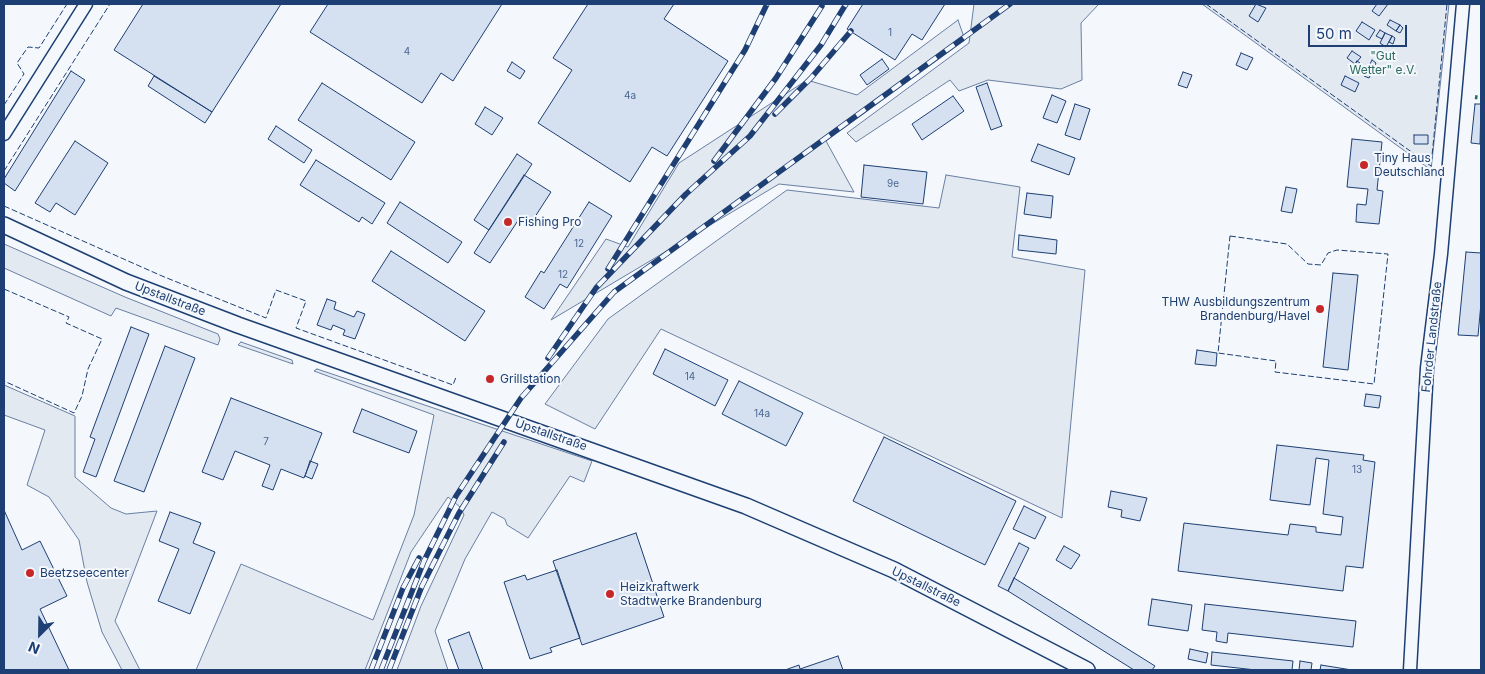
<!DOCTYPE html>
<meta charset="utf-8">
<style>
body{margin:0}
#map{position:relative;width:1485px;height:674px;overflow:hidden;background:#f4f7fb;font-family:Inter,sans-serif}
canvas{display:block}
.frame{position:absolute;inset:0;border:5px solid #1d3f73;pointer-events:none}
.north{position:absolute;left:15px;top:609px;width:50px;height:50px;-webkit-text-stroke:4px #f4f7fb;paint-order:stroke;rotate:203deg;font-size:14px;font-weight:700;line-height:20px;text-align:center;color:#1d3f73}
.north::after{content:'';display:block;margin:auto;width:18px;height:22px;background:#1d3f73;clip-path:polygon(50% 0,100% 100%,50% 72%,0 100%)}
.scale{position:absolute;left:1308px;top:25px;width:99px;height:22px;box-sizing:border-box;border:2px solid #1d3f73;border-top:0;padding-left:6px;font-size:15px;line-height:18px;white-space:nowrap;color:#1d3f73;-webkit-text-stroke:4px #f4f7fb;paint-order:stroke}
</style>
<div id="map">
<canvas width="1485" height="674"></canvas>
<div class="frame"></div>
<div class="north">N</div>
<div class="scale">50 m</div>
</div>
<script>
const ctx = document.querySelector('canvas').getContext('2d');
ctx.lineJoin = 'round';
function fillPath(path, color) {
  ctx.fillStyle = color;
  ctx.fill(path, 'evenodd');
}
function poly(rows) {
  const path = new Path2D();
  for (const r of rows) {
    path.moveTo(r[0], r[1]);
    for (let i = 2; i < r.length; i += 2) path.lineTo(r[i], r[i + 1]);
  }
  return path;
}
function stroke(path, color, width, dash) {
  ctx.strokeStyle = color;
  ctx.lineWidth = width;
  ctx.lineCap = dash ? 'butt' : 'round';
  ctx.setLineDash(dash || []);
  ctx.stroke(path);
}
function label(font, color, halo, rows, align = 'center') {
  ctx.font = font + ' Inter,sans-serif';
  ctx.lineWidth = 4;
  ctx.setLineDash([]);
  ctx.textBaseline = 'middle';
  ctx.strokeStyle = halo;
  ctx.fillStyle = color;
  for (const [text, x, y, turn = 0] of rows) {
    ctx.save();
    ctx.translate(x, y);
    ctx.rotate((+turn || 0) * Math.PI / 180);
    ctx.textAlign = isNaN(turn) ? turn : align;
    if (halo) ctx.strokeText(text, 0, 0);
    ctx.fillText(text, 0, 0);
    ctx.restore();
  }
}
const green = poly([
 [974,4,1099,4,1081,23,1082,80,1061,89,988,80,959,91,950,80,856,142,847,133,969,43,974,4],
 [1202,4,1449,4,1431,170,1202,4],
 [958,20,965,40,826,141,854,192,779,184,551,320,606,239,628,247,679,163,807,80,857,95,958,20],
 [946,175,1020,187,1012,257,1085,270,1062,518,661,329,595,429,545,404,608,319,787,190,939,208,946,175],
 [4,244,125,297,218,334,220,339,218,345,116,308,111,316,4,268,4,244],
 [241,342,292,360,293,364,238,345,241,342],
 [317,369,592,461,584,482,570,476,528,538,507,525,505,519,492,512,465,559,435,631,448,670,397,670,421,606,464,515,460,507,448,497,411,552,365,670,196,670,241,564,373,620,414,515,434,415,314,371,317,369],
 [4,385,75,416,75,477,111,508,126,514,157,511,115,621,140,670,122,670,102,632,87,582,79,540,49,497,27,485,45,430,4,415,4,385]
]);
fillPath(green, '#e3e9f0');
stroke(green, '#687fa3', 1);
const building = poly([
 [143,4,281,4,212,112,114,50,143,4],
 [328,4,502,4,453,81,441,73,422,103,310,32,328,4],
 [588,4,674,4,664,19,728,61,667,156,652,147,630,182,538,123,572,70,553,58,588,4],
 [863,4,945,4,922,40,912,34,895,60,847,29,863,4],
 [1256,4,1266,8,1258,22,1249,16,1256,4],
 [1377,4,1388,4,1379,16,1372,11,1377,4],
 [1390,20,1400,25,1396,31,1387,25,1390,20],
 [1362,22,1375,30,1369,40,1356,31,1362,22],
 [1400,25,1403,28,1400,33,1396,31,1400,25],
 [1380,30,1385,33,1382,39,1376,36,1380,30],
 [1385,33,1392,36,1386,47,1380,43,1385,33],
 [1392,36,1395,38,1393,44,1389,42,1392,36],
 [1352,51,1361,57,1355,64,1347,58,1352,51],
 [1241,53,1253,58,1247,70,1236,65,1241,53],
 [882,59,889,69,867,85,860,75,882,59],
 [1372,60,1376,63,1369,78,1364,76,1372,60],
 [1357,61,1360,63,1356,70,1352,68,1357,61],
 [512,62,525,71,520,79,507,71,512,62],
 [71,71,85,80,15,191,4,183,4,179,71,71],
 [1183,72,1192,75,1187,88,1178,85,1183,72],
 [154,76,212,112,205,123,148,86,154,76],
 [1345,76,1359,83,1355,92,1341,85,1345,76],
 [322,83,415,142,391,180,298,120,322,83],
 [987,83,1002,126,991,130,976,87,987,83],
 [1052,95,1066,101,1057,123,1043,118,1052,95],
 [953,96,964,111,922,140,912,124,953,96],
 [1075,104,1090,109,1080,140,1065,135,1075,104],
 [1475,104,1481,104,1480,144,1471,143,1475,104],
 [485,107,503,118,492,135,475,124,485,107],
 [276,126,312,150,304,163,268,139,276,126],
 [1414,135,1428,135,1428,144,1414,144,1414,135],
 [1352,139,1382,142,1377,190,1383,191,1379,224,1356,222,1357,204,1366,205,1368,189,1347,187,1352,139],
 [75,141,108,163,75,215,56,203,50,212,35,203,75,141],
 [1038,144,1075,158,1069,175,1031,161,1038,144],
 [517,154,532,164,489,230,474,220,517,154],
 [316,160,385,203,372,224,362,217,359,222,300,185,316,160],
 [864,165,927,172,923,204,861,197,864,165],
 [524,175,551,192,531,223,521,216,490,263,474,253,524,175],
 [1286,187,1297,189,1292,213,1281,211,1286,187],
 [1027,193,1053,196,1051,218,1024,214,1027,193],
 [400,202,462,242,448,263,387,223,400,202],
 [589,202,612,216,567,288,560,284,544,309,525,297,541,271,544,273,589,202],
 [1019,235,1057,240,1056,254,1018,250,1019,235],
 [391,251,485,311,465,341,372,281,391,251],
 [1466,252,1481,253,1481,303,1478,336,1458,335,1466,252],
 [1333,273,1358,275,1348,370,1323,367,1333,273],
 [327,299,336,302,334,309,354,317,357,311,365,314,355,339,343,335,345,330,333,325,331,330,317,325,327,299],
 [131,327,149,334,96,477,83,472,95,439,90,437,131,327],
 [165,346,195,358,144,492,114,481,165,346],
 [665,349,728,380,715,406,653,374,665,349],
 [1197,350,1217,353,1216,366,1195,364,1197,350],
 [739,381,803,413,786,446,722,414,739,381],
 [1366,394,1381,396,1379,408,1364,406,1366,394],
 [231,398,322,433,304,478,281,469,273,490,262,486,270,465,235,451,223,480,202,472,231,398],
 [362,409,417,431,409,453,353,432,362,409],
 [884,437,1016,501,985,565,853,501,884,437],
 [1277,445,1364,455,1363,460,1375,462,1363,568,1346,566,1343,591,1178,571,1184,523,1288,535,1290,524,1316,527,1316,532,1341,535,1343,517,1323,514,1329,460,1316,458,1310,505,1270,500,1277,445],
 [310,461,318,464,312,479,305,476,310,461],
 [1111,491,1147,498,1140,521,1121,517,1122,510,1108,507,1111,491],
 [1024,506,1046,517,1035,539,1013,529,1024,506],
 [4,510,22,550,40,541,67,596,40,609,69,670,4,670,4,510],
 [170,512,201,523,193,543,215,552,190,614,158,601,179,549,159,541,170,512],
 [636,533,664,617,582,645,553,561,636,533],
 [1019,543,1029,548,1008,591,998,586,1019,543],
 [1064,546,1080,555,1071,569,1056,560,1064,546],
 [557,570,580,638,550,648,552,652,530,659,504,582,525,575,527,580,557,570],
 [1014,578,1155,666,1152,670,1134,670,1008,591,1014,578],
 [1152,599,1192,605,1188,631,1148,625,1152,599],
 [1205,604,1356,621,1353,647,1228,633,1227,643,1216,641,1217,632,1202,630,1205,604],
 [469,632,483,670,459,670,448,640,469,632],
 [1190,649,1208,653,1206,663,1188,659,1190,649],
 [1212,652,1293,661,1292,670,1256,670,1211,665,1212,652],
 [838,656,843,670,785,670,799,665,800,669,838,656],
 [1300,661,1312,663,1311,670,1299,670,1300,661],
 [1321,665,1352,670,1320,670,1321,665]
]);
fillPath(building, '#d5e0f0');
stroke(building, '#1d3f73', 1);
const minor = poly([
 [4,134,86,4],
 [1410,670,1427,368,1441,254,1463,4]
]);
const tertiary = poly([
 [4,225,126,282,238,325,746,506,894,570,1087,670]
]);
stroke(minor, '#1d3f73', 15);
stroke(tertiary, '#1d3f73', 18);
stroke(minor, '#f4f7fb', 12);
stroke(tertiary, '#f4f7fb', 15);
const rail = poly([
 [775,114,811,78,851,31],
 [714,161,776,78,822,6],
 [608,269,745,50,767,4],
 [548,358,596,288,686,194,750,136,821,45,846,4],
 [371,670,403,588,419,558],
 [381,670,424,561,456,496,521,398,614,292,1010,4],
 [389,670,422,586,459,513,504,442]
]);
stroke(rail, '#1d3f73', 5.5);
stroke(rail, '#f4f7fb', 4, [11]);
stroke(poly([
 [1475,97,1481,98]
]), '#2c6c60', 4, [2.5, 4]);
stroke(poly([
 [1206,4,1431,166,1447,4],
 [4,105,24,74,17,63,28,47,39,48,67,4],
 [4,171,110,4],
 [4,206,162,276,266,318,276,290,306,301,296,328,453,385,456,377],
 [1230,236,1287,244,1308,264,1321,265,1328,253,1337,250,1388,254,1374,384,1275,372,1276,361,1218,353,1230,236],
 [4,289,69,317,66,323,102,339,88,369,82,396,74,413,4,381]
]), '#1d3f73', 1, [6, 2.5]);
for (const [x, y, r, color] of [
 [1364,165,5,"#c62828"],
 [508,222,5,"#c62828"],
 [1320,309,5,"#c62828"],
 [490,379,5,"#c62828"],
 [30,573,5,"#c62828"],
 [610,594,5,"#c62828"]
]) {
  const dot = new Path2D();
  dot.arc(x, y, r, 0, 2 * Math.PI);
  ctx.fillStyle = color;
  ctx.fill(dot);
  stroke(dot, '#f4f7fb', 2);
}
label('10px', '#4b6792', null, [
 ["1",890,33],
 ["4",407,52],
 ["4a",630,96],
 ["9e",893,184],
 ["12",579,244],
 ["12",563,275],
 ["14",690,377],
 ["14a",762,414],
 ["7",266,442],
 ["13",1357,470]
]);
label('12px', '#2c6c60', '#f4f7fb', [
 ["\"Gut",1383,56],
 ["Wetter\" e.V.",1383,70]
]);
label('12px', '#1d3f73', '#f4f7fb', [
 ["Tiny Haus",1374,158],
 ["Deutschland",1374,172],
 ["Fishing Pro",518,222],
 ["THW Ausbildungszentrum",1310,302,"right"],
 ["Brandenburg/Havel",1310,316,"right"],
 ["Grillstation",500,379],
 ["Beetzseecenter",40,573],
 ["Heizkraftwerk",620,587],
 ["Stadtwerke Brandenburg",620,601]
], 'left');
label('12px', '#1d3f73', '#f4f7fb', [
 ["Upstallstraße",170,299,21],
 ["Fohrder Landstraße",1432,337,-84],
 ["Upstallstraße",551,435,19],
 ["Upstallstraße",926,587,26]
]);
</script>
